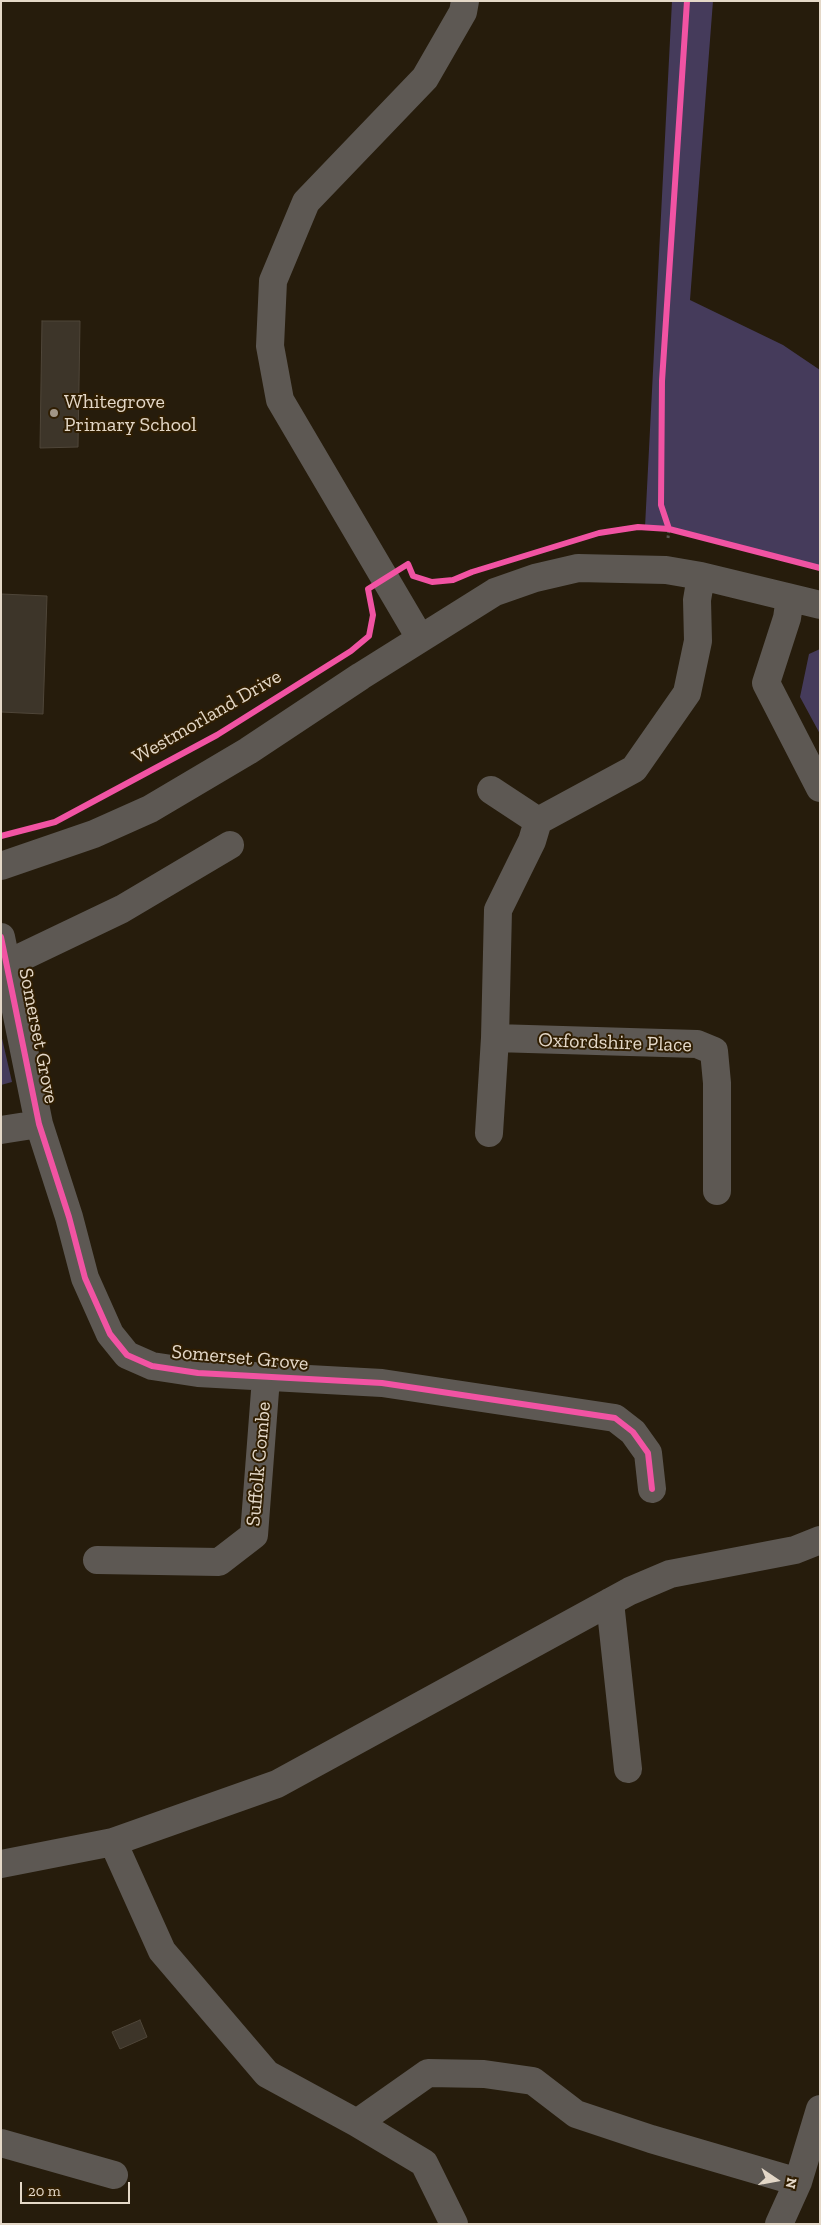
<!DOCTYPE html>
<style>
body{margin:0}
#map{position:relative;width:821px;height:2225px;overflow:hidden;background:#261c0c;font-family:"Zilla Slab",serif}
canvas{display:block}
.frame{position:absolute;inset:0;border:2px solid #e4d8c8;pointer-events:none}
.north{position:absolute;left:751px;top:2155px;width:50px;height:50px;-webkit-text-stroke:4px #301e02;paint-order:stroke;rotate:102deg;font-size:14px;font-weight:700;line-height:20px;text-align:center;color:#e4d8c8}
.north::after{content:'';display:block;margin:auto;width:18px;height:22px;background:#e4d8c8;clip-path:polygon(50% 0,100% 100%,50% 72%,0 100%)}
.scale{position:absolute;left:20px;top:2182px;width:110px;height:22px;box-sizing:border-box;border:2px solid #e4d8c8;border-top:0;padding-left:6px;font-size:15px;line-height:18px;white-space:nowrap;color:#e4d8c8;-webkit-text-stroke:4px #301e02;paint-order:stroke}
</style>
<div id="map">
<canvas width="821" height="2225"></canvas>
<div class="frame"></div>
<div class="north">N</div>
<div class="scale">20 m</div>
</div>
<script>
const ctx = document.querySelector('canvas').getContext('2d');
ctx.lineJoin = 'round';
function fillPath(path, color) {
  ctx.fillStyle = color;
  ctx.fill(path, 'evenodd');
}
function poly(rows) {
  const path = new Path2D();
  for (const r of rows) {
    path.moveTo(r[0], r[1]);
    for (let i = 2; i < r.length; i += 2) path.lineTo(r[i], r[i + 1]);
  }
  return path;
}
function stroke(path, color, width, dash) {
  ctx.strokeStyle = color;
  ctx.lineWidth = width;
  ctx.lineCap = dash ? 'butt' : 'round';
  ctx.setLineDash(dash || []);
  ctx.stroke(path);
}
function label(font, color, halo, rows, align = 'center') {
  ctx.font = font + ' "Zilla Slab",serif';
  ctx.lineWidth = 4;
  ctx.setLineDash([]);
  ctx.textBaseline = 'middle';
  ctx.strokeStyle = halo;
  ctx.fillStyle = color;
  for (const [text, x, y, turn = 0] of rows) {
    ctx.save();
    ctx.translate(x, y);
    ctx.rotate((+turn || 0) * Math.PI / 180);
    ctx.textAlign = isNaN(turn) ? turn : align;
    if (halo) ctx.strokeText(text, 0, 0);
    ctx.fillText(text, 0, 0);
    ctx.restore();
  }
}
fillPath(poly([
 [672,1,713,1,690,300,783,345,820,370,820,568,669,529,645,527],
 [820,649,820,734,800,697,809,654],
 [1,1034,12,1082,1,1085]
]), '#453b5b');
const building = poly([
 [42,321,80,321,78,447,40,448,42,321],
 [1,594,47,596,43,714,1,712,1,594],
 [140,2020,147,2037,120,2049,112,2032,140,2020]
]);
fillPath(building, '#3d3529');
stroke(building, '#4f4639', 1);
stroke(poly([
 [668,538,669,529]
]), '#59544d', 3, [2.5, 2.5]);
stroke(poly([
 [790,598,787,618,766,683,820,788],
 [420,638,280,400,270,346,273,281,306,202,425,78,463,12,465,1],
 [491,790,538,821],
 [1,866,94,834,150,809,248,751,361,676,495,592,535,578,578,568,666,570,701,576,820,605],
 [1,937,39,1124,69,1217,85,1278,110,1334,127,1355,152,1366,198,1373,382,1383,615,1418,633,1432,648,1453,652,1489],
 [7,964,122,909,230,845],
 [495,1038,697,1044,714,1051,717,1083,717,1191],
 [1,1130,39,1124],
 [489,1133,495,1038,498,910,532,841,538,821,634,769,687,693,698,641,697,600,701,576],
 [97,1560,219,1562,254,1535,266,1378],
 [610,1602,628,1769],
 [113,1842,162,1951,267,2074,357,2123,424,2163,454,2224],
 [1,1864,113,1842,277,1784,630,1591,670,1574,795,1550,820,1540],
 [357,2123,428,2073,484,2074,533,2081,576,2114,651,2139,798,2182],
 [1,2143,114,2175],
 [779,2224,798,2182,820,2109]
]), '#5d5853', 28);
stroke(poly([
 [669,529,661,505,662,381,687,1],
 [1,836,55,822,217,735,351,651,369,636,373,615,368,589,408,564,413,576,432,582,453,580,472,572,599,533,638,527,669,529,820,568],
 [1,937,39,1124,69,1217,85,1278,110,1334,127,1355,152,1366,198,1373,382,1383,615,1418,633,1432,648,1453,652,1489]
]), '#f153a3', 6);
for (const [x, y, r, color] of [
 [54,413,5,"#a29686"]
]) {
  const dot = new Path2D();
  dot.arc(x, y, r, 0, 2 * Math.PI);
  ctx.fillStyle = color;
  ctx.fill(dot);
  stroke(dot, '#301e02', 2);
}
label('20px', '#e4d8c8', '#301e02', [
 ["Whitegrove",64,402],
 ["Primary School",64,425]
], 'left');
label('20px', '#e4d8c8', '#301e02', [
 ["Westmorland Drive",207,717,-30],
 ["Somerset Grove",38,1036,79],
 ["Oxfordshire Place",615,1043,2],
 ["Somerset Grove",240,1358,5],
 ["Suffolk Combe",259,1464,-85]
]);
</script>
